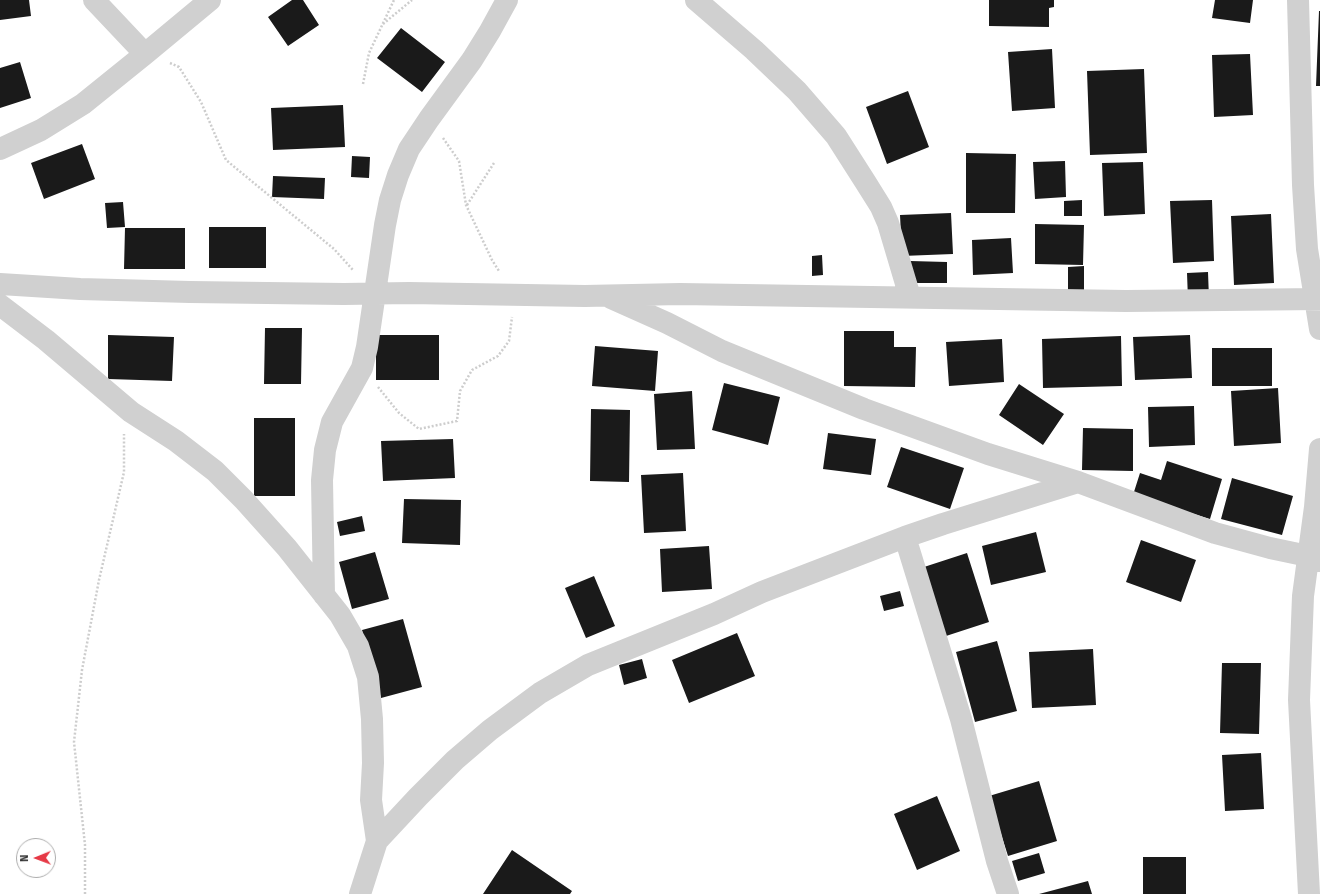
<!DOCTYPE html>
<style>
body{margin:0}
#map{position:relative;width:1320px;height:894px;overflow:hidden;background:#fff;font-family:"Fira Sans",sans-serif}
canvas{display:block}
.north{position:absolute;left:16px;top:838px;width:40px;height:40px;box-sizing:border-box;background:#fff;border:1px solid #adadad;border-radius:50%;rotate:269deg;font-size:11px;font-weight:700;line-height:16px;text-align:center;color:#333}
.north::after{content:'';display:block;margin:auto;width:14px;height:18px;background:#e63946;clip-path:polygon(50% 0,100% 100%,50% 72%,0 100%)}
</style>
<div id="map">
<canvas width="1320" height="894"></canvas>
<div class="north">N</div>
</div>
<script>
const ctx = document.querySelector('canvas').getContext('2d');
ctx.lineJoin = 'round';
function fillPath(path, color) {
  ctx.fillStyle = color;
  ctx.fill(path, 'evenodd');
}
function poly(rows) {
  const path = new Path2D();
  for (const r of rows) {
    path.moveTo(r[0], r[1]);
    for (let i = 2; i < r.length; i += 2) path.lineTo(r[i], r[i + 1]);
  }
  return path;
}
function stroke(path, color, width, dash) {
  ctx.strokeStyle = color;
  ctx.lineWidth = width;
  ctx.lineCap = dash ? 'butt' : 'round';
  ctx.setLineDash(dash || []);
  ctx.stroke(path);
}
fillPath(poly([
 [0,0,29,0,31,16,0,20],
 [292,0,303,0,319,25,288,46,268,17],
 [989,0,1054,0,1054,7,1049,8,1049,27,989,26],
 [1215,0,1253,0,1250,23,1212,18],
 [1319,11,1320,11,1320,86,1316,86],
 [401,28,445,62,422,92,377,58],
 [1052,49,1055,108,1012,111,1008,52],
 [1250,54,1253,115,1214,117,1212,55],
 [20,62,31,98,0,108,0,68],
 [1144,69,1147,153,1090,155,1087,71],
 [908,91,929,147,887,164,866,107],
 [343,105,345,147,273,150,271,108],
 [82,144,95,179,44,199,31,163],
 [966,153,1016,154,1015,213,966,213],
 [352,156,370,157,369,178,351,177],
 [1065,161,1066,197,1035,199,1033,162],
 [1143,162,1145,214,1104,216,1102,163],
 [273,176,325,178,324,199,272,197],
 [1082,200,1082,216,1064,216,1064,201],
 [1212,200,1214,261,1173,263,1170,201],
 [123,202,125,227,107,228,105,203],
 [951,213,953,254,902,256,900,215],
 [1271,214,1274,283,1234,285,1231,216],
 [1035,224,1084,225,1083,265,1035,264],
 [209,227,266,227,266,268,209,268],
 [125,228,185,228,185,269,124,269],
 [1011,238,1013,273,973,275,972,240],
 [822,255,823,275,812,276,812,256],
 [910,261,947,262,947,283,910,283],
 [1084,266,1084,292,1068,293,1068,267],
 [1208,272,1209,299,1188,300,1187,273],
 [265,328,302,328,301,384,264,384],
 [844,331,894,331,894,347,916,347,915,387,844,386],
 [108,335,174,337,172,381,108,379],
 [376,335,439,335,439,380,376,380],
 [1190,335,1192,378,1135,380,1133,337],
 [1121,336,1122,386,1043,388,1042,339],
 [1002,339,1004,382,949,386,946,342],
 [595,346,658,351,655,391,592,386],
 [1212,348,1272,348,1272,386,1212,386],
 [724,383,780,397,768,445,712,430],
 [1019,384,1064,414,1043,445,999,415],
 [1278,388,1281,443,1234,446,1231,391],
 [692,391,695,449,657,450,654,394],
 [1194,406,1195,445,1149,447,1148,407],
 [591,409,630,410,629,482,590,481],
 [254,418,295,418,295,496,254,496],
 [1083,428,1133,429,1133,471,1082,470],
 [828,433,876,439,871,475,823,469],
 [453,439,455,478,383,481,381,441],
 [901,447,964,468,950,509,887,487],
 [1167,461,1222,479,1210,519,1133,495,1140,473,1161,480],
 [683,473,686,531,644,533,641,475],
 [1232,478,1293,496,1282,535,1221,519],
 [404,499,461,500,460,545,402,543],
 [362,516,365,531,340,536,337,522],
 [1036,532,1046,572,991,585,982,546],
 [1141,540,1196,560,1181,602,1126,582],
 [709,546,712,589,662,592,660,549],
 [375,552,389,599,352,609,339,562],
 [967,553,989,622,946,636,924,567],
 [594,576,615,626,586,638,565,588],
 [900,591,904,606,884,611,880,596],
 [403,619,422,687,381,698,362,630],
 [737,633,755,676,689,703,672,660],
 [997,641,1017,711,975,722,956,652],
 [1093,649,1096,705,1032,708,1029,652],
 [642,659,647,678,624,685,619,665],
 [1222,663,1261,663,1259,734,1220,733],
 [1261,753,1264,809,1225,811,1222,755],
 [1039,781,1057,841,1008,856,989,796],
 [937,796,960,851,917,870,894,814],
 [512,850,572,891,570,894,483,894],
 [1039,853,1045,873,1018,881,1012,861],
 [1143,857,1186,857,1186,894,1143,894],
 [1088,881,1092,894,1039,894]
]), '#1a1a1a');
stroke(poly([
 [383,24,412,0],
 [170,63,179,67,201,102,226,160,334,249,353,270],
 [363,84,369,53,394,0],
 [443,138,459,161,466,205,492,260,499,271],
 [467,205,494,163],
 [378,387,399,413,419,429,457,421,460,391,472,370,498,356,509,341,512,317],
 [85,894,85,845,74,742,82,670,99,580,124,472,124,434]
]), '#cdcdcd', 2.5, [2, 2]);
stroke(poly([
 [94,0,145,54],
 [696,0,754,50,797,91,836,136,866,183,881,207,888,223,910,297],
 [1298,0,1303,185,1307,249,1320,329],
 [0,149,41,130,83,104,145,54,210,0],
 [0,284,80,289,190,292,344,294,409,293,585,296,680,294,1126,301,1320,299],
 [611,298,667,323,722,351,864,409,988,454,1078,482,1215,533,1270,548,1308,556,1320,561],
 [0,305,46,340,131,412,176,441,215,471,244,500,287,548,340,615,358,646,368,677,372,719,373,763,371,800,377,841,360,894],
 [905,537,961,719,997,861,1008,894],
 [324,595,322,480,325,450,332,422,362,368,367,347,385,225,390,200,398,175,409,149,429,119,472,60,490,31,507,0],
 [377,841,418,797,455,760,490,730,540,693,588,665,714,614,762,592,905,537,943,524,1078,482],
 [1309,894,1299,700,1303,596,1315,507,1320,449]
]), '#d0d0d0', 22);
</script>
